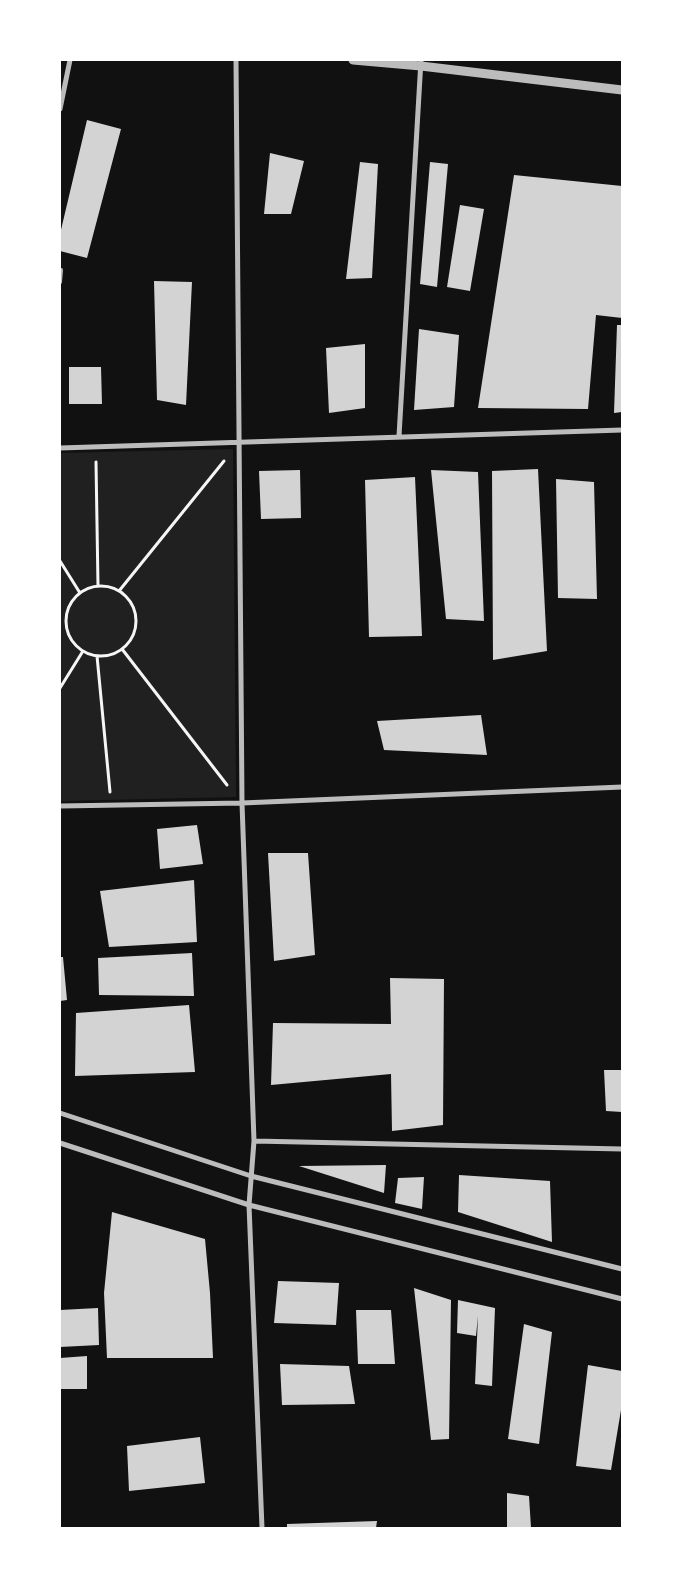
<!DOCTYPE html>
<style>
body{margin:0}
#map{position:relative;width:682px;height:1588px;overflow:hidden;background:#111;font-family:Bitter,serif}
canvas{display:block}
.frame{position:absolute;inset:0;border:61px solid #fff;pointer-events:none}
</style>
<div id="map">
<canvas width="682" height="1588"></canvas>
<div class="frame"></div>
</div>
<script>
const ctx = document.querySelector('canvas').getContext('2d');
ctx.lineJoin = 'round';
function fillPath(path, color) {
  ctx.fillStyle = color;
  ctx.fill(path, 'evenodd');
}
function poly(rows) {
  const path = new Path2D();
  for (const r of rows) {
    if (r.length === 3) {
      path.moveTo(r[0] + r[2], r[1]);
      path.arc(r[0], r[1], r[2], 0, 2 * Math.PI);
      continue;
    }
    path.moveTo(r[0], r[1]);
    for (let i = 2; i < r.length; i += 2) path.lineTo(r[i], r[i + 1]);
  }
  return path;
}
function stroke(path, color, width, dash) {
  ctx.strokeStyle = color;
  ctx.lineWidth = width;
  ctx.lineCap = dash ? 'butt' : 'round';
  ctx.setLineDash(dash || []);
  ctx.stroke(path);
}
fillPath(poly([
 [233,449,236,797,60,801,60,453]
]), '#202020');
fillPath(poly([
 [87,120,121,129,87,258,60,251,60,234],
 [270,153,304,161,291,214,264,214],
 [360,162,378,164,372,278,346,279],
 [430,162,448,164,437,287,420,284],
 [514,175,622,186,622,318,596,315,588,409,478,408],
 [460,205,484,209,470,291,447,287],
 [154,281,192,282,186,405,157,400],
 [617,325,622,325,622,412,614,413],
 [419,329,459,335,454,407,414,410],
 [365,344,365,408,329,413,326,348],
 [69,367,101,367,102,404,69,404],
 [538,469,547,651,493,660,492,471],
 [300,470,301,518,261,519,259,471],
 [431,470,478,472,484,621,446,619],
 [415,477,422,636,369,637,365,480],
 [556,479,594,482,597,599,558,598],
 [481,715,487,755,384,750,377,721],
 [197,825,203,864,160,869,157,829],
 [268,853,308,853,315,955,274,961],
 [194,880,197,942,109,947,100,891],
 [192,953,194,996,99,995,98,958],
 [60,957,63,957,67,1000,60,1001],
 [390,978,444,979,443,1125,392,1131,391,1074,271,1085,273,1023,391,1024],
 [189,1005,195,1072,75,1076,76,1013],
 [604,1070,622,1070,622,1112,606,1111],
 [386,1165,384,1193,299,1166],
 [459,1175,550,1181,552,1242,458,1212],
 [424,1177,422,1209,395,1203,398,1178],
 [112,1212,205,1239,210,1293,213,1358,107,1358,104,1293],
 [278,1281,339,1283,336,1325,274,1323],
 [414,1288,451,1300,449,1439,431,1440],
 [458,1300,495,1308,492,1386,475,1384,478,1316,476,1336,457,1333],
 [98,1308,99,1345,60,1347,60,1310],
 [356,1310,391,1310,395,1364,358,1364],
 [524,1324,552,1332,539,1444,508,1439],
 [87,1356,87,1389,60,1389,60,1358],
 [280,1364,349,1366,355,1404,282,1405],
 [588,1365,622,1371,622,1404,611,1470,576,1466],
 [200,1437,205,1483,129,1491,127,1446],
 [507,1493,529,1496,531,1528,507,1528],
 [377,1521,376,1528,287,1528,287,1524]
]), '#d3d3d3');
stroke(poly([
 [96,462,98,586],
 [60,561,80,593],
 [101,621,35],
 [119,591,224,461],
 [122,649,227,785],
 [97,656,110,792],
 [60,688,83,651]
]), '#f5f5f5', 3);
stroke(poly([
 [60,282,61,270]
]), '#bcbcbc', 4);
stroke(poly([
 [236,60,242,803,254,1141,249,1205,262,1528],
 [60,109,70,60],
 [399,436,421,60],
 [60,448,622,430],
 [60,806,242,803,622,787],
 [60,1113,251,1176,622,1269],
 [254,1141,622,1149],
 [60,1143,249,1205,622,1299]
]), '#bcbcbc', 5);
stroke(poly([
 [353,60,421,66,622,90]
]), '#bcbcbc', 9);
</script>
